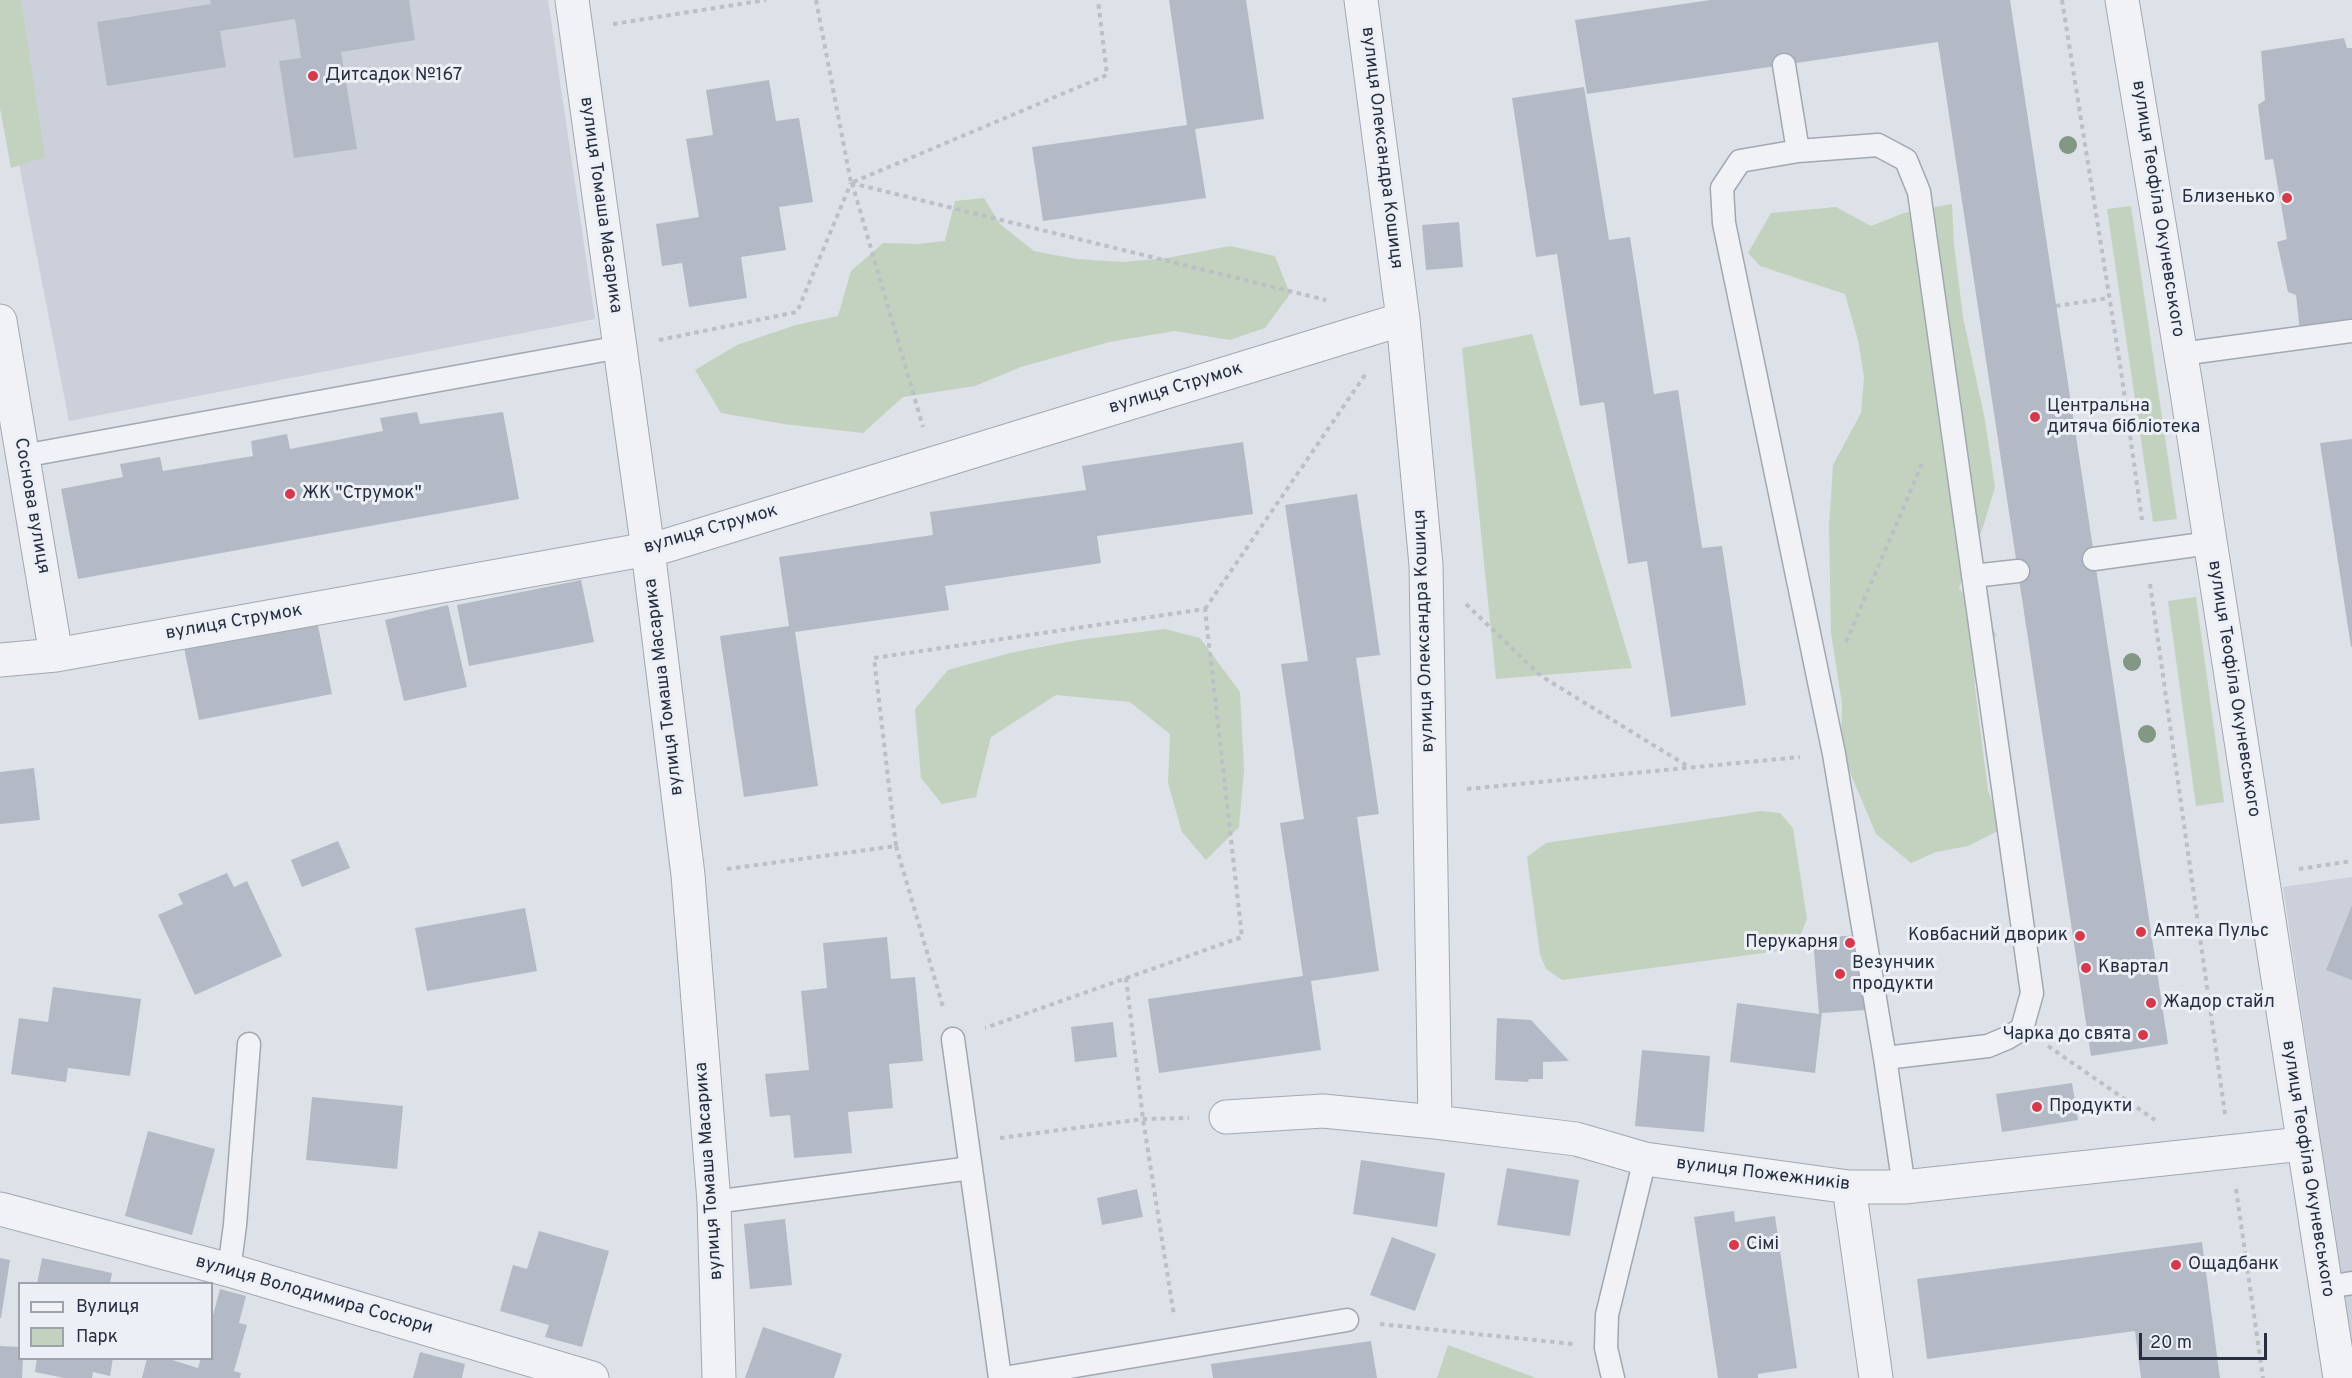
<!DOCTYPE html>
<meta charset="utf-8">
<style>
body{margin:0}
#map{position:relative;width:2352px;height:1378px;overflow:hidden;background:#dde1e8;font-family:Overpass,sans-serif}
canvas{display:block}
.legend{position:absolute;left:18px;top:1282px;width:195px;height:78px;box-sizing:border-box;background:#ecf0f6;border:2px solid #9da2ad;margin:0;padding:8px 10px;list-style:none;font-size:18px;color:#262e3f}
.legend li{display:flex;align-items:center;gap:12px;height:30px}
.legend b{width:30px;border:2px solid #9da2ad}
.scale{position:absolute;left:2139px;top:1333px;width:128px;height:27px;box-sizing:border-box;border:3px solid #262e3f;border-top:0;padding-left:8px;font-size:18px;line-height:21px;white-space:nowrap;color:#262e3f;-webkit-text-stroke:4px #ecf0f6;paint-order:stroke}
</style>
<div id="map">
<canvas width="2352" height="1378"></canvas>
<ul class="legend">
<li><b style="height:8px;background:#f0f2f6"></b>Вулиця</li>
<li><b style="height:16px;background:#c2d2be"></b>Парк</li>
</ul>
<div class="scale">20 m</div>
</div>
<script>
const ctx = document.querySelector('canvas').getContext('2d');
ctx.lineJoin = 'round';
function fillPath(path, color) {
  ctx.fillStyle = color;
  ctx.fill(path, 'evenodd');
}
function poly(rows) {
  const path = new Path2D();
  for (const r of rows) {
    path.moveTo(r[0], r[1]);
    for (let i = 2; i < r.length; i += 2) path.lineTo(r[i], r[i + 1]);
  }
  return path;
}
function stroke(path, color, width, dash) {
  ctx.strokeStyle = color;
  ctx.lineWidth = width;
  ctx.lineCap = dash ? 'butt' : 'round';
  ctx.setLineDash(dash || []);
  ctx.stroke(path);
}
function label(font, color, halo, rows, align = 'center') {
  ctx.font = font + ' Overpass,sans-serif';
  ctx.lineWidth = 6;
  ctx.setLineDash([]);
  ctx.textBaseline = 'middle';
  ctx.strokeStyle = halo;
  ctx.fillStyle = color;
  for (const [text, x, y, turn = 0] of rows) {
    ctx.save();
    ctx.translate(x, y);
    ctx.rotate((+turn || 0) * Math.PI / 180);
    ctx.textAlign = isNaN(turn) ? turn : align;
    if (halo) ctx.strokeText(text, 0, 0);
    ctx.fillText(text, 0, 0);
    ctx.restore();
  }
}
fillPath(poly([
 [0,0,548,0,595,319,69,421,0,66],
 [2352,877,2352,1353,2283,887]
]), '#cbd0da');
fillPath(poly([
 [0,0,21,0,45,157,11,168,0,108],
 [984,198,1000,224,1034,251,1076,259,1123,262,1167,258,1230,246,1275,256,1290,294,1265,328,1230,340,1175,331,1109,342,1021,367,975,386,903,397,863,433,784,424,721,413,695,370,737,345,796,325,838,316,851,271,883,243,917,244,945,241,955,201],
 [1952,204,1954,245,1963,317,1985,420,1995,487,1984,524,1959,588,1997,635,1974,654,1975,688,1988,791,2002,829,1968,846,1936,852,1911,863,1876,834,1841,751,1842,704,1831,633,1829,527,1833,465,1861,413,1864,377,1858,340,1845,294,1760,266,1748,253,1771,213,1836,207,1871,226,1904,213],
 [2131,206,2177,519,2153,522,2107,209],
 [1532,334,1632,668,1496,679,1462,348],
 [2196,597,2224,802,2196,806,2168,601],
 [1165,629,1200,638,1240,692,1244,770,1239,827,1206,860,1182,832,1168,783,1170,734,1130,702,1056,695,991,737,976,797,942,804,921,778,915,709,948,670,1010,653,1078,640],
 [1761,811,1780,813,1793,828,1807,919,1800,936,1786,950,1562,980,1546,969,1540,954,1527,857,1546,843],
 [1448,1345,1536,1378,1437,1378]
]), '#c2d2be');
fillPath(poly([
 [210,0,409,0,415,40,341,52,357,149,294,158,279,61,301,58,295,19,220,31,226,67,107,86,97,22,211,4],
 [1169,0,1246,0,1264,119,1195,129,1206,198,1043,221,1032,147,1187,125],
 [1710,0,2010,0,2168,1044,2091,1056,1938,42,1587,94,1575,20],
 [2344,38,2347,48,2352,48,2352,325,2300,332,2296,295,2288,292,2277,242,2287,239,2273,159,2265,160,2258,105,2265,100,2261,51],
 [769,80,776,121,799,118,813,202,779,207,786,250,741,257,747,298,689,307,682,263,662,266,656,224,699,217,686,139,713,135,706,90],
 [1584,87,1609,240,1630,237,1654,394,1678,390,1702,548,1722,546,1746,705,1671,717,1647,561,1628,564,1604,402,1580,406,1557,254,1536,257,1512,98],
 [1459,222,1463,267,1426,270,1422,225],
 [417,412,420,424,503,412,519,499,78,579,61,489,123,477,120,464,160,457,163,471,253,456,251,441,287,434,290,449,383,431,380,418],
 [2352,439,2352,647,2351,647,2320,443],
 [1243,442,1253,514,1097,536,1101,563,945,586,949,610,795,632,818,786,744,797,720,636,789,626,779,557,933,535,930,512,1086,490,1082,466],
 [1357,494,1380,655,1356,658,1379,814,1357,817,1379,971,1311,981,1321,1050,1159,1073,1148,999,1303,976,1280,823,1304,819,1281,664,1308,661,1285,505],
 [581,580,594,642,469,666,457,605],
 [448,605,467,687,404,701,385,620],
 [316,616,332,694,199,720,183,643],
 [34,768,40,820,0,824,0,772],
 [338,841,350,868,302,887,291,860],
 [227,873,234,887,247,881,282,956,195,995,158,915,183,904,178,894],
 [2352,905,2352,980,2326,970],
 [525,908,537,971,427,991,415,928],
 [1860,935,1866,1010,1822,1013,1815,1073,1730,1062,1737,1003,1819,1014,1813,938],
 [887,937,891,979,915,977,923,1061,889,1064,893,1108,848,1112,852,1153,794,1158,790,1115,770,1117,765,1074,809,1070,801,991,827,988,823,943],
 [53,987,141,999,130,1076,68,1068,66,1082,11,1074,19,1018,48,1022],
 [1497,1018,1531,1020,1569,1061,1543,1062,1543,1079,1529,1079,1528,1082,1495,1080],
 [1113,1022,1117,1057,1075,1062,1071,1027],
 [1642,1050,1710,1056,1704,1132,1635,1126],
 [2072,1083,2078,1120,2002,1132,1996,1094],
 [312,1097,403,1106,397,1169,306,1160],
 [148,1131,215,1149,192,1235,125,1216],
 [1361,1160,1445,1173,1437,1227,1353,1214],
 [1507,1168,1579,1180,1570,1236,1497,1225],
 [1137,1189,1143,1217,1102,1225,1097,1198],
 [1734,1211,1735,1222,1775,1216,1797,1368,1758,1374,1758,1378,1718,1378,1694,1217],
 [785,1219,792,1285,750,1289,744,1224],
 [539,1231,609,1251,582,1347,545,1337,549,1325,500,1311,513,1265,527,1269],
 [1392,1237,1436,1254,1415,1311,1370,1295],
 [2202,1242,2220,1378,2141,1378,2135,1331,1927,1359,1917,1279],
 [0,1258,10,1260,1,1318,0,1318],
 [42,1258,112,1273,110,1284,37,1284],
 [220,1289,246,1296,239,1323,247,1325,234,1371,241,1373,240,1378,142,1378,147,1358,166,1358,198,1368,201,1358,212,1358,212,1319],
 [763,1327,842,1354,834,1378,745,1378],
 [1371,1341,1377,1378,1213,1378,1211,1364],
 [0,1346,20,1347,20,1358,23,1358,22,1378,0,1378],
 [420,1352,465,1364,462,1378,413,1378],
 [37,1358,113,1358,110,1376,93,1372,92,1378,64,1378,35,1372]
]), '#b4bac5');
const lane = poly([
 [1784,65,1798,151],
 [2181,354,2352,331],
 [23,456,620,347],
 [2094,559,2210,543],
 [1973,576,2018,571],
 [953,1039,1000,1378],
 [1885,1058,1988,1046,2007,1038,2022,1029,2032,993,1919,192,1906,160,1878,145,1798,151,1740,161,1722,188,1724,223,1834,754,1885,1058,1904,1187],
 [714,1202,971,1168],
 [229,1270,235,1225,249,1044],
 [2326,1287,2352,1283],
 [1004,1378,1347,1320],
 [1613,1378,1606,1348,1607,1315,1645,1159]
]);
const street = poly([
 [572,0,648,550,688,875,714,1202,719,1378],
 [1361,0,1403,319,1426,565,1435,1122],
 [2122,0,2186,386,2340,1378],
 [0,321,56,655],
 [0,660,56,655,665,546,1403,319],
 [1226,1117,1323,1111,1435,1122,1576,1139,1645,1159,1849,1187,1904,1187,2302,1144],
 [1849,1187,1876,1378],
 [0,1209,229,1270,592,1378]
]);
stroke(lane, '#a2a8b2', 25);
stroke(street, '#a2a8b2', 35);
stroke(poly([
 [816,0,851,183,1107,75,1098,0],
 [2062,0,2120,364,2142,520],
 [613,24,766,0],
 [851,183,1326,300],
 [852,183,923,427],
 [2056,306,2109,298],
 [659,340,797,312,851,183],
 [2150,584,2225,1114],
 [1466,604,1541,676,1689,767],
 [1205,609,1367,372],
 [1846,642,1922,464],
 [1467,789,1800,757],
 [896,846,943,1007],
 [727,869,896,846,874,658,1205,609,1242,937,985,1028],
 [2299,869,2352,861],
 [1126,978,1143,1119,1174,1316],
 [2048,1046,2155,1120],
 [1000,1138,1143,1119,1189,1118],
 [2236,1189,2263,1378],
 [1380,1324,1573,1344]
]), '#bbbfc6', 4, [4.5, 4.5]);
stroke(lane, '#f0f2f6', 22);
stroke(street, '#f0f2f6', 33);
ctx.fillStyle = '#829884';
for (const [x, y] of [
 [2068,145],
 [2132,662],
 [2147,734]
]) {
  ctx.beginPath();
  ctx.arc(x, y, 9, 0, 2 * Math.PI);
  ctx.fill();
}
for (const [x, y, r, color] of [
 [313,76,6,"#d6394b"],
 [2287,198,6,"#d6394b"],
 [2035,417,6,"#d6394b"],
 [290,494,6,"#d6394b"],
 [2141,932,6,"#d6394b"],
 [2080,936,6,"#d6394b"],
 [1850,943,6,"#d6394b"],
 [2086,968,6,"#d6394b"],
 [1840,974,6,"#d6394b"],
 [2151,1003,6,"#d6394b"],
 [2143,1035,6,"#d6394b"],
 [2037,1107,6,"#d6394b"],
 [1734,1245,6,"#d6394b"],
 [2176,1265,6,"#d6394b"]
]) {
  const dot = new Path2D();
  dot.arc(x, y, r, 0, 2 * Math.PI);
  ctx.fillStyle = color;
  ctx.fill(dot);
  stroke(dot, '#ecf0f6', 2);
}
label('18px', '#262e3f', '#ecf0f6', [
 ["Дитсадок №167",325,76],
 ["Близенько",2275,198,"right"],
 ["Центральна",2047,407],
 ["дитяча бібліотека",2047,428],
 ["ЖК \"Струмок\"",302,494],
 ["Аптека Пульс",2153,932],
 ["Ковбасний дворик",2068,936,"right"],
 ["Перукарня",1838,943,"right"],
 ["Везунчик",1852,964],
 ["продукти",1852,985],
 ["Квартал",2098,968],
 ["Жадор стайл",2163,1003],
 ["Чарка до свята",2131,1035,"right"],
 ["Продукти",2049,1107],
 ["Сімі",1746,1245],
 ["Ощадбанк",2188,1265]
], 'left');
label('18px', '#262e3f', '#ecf0f6', [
 ["вулиця Олександра Кошиця",1381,148,83],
 ["вулиця Томаша Масарика",600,205,82],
 ["вулиця Теофіла Окуневського",2157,209,81],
 ["вулиця Струмок",1176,389,-17],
 ["Соснова вулиця",31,506,80],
 ["вулиця Струмок",711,530,-16],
 ["вулиця Струмок",234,623,-10],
 ["вулиця Олександра Кошиця",1425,631,-92],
 ["вулиця Томаша Масарика",665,687,-97],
 ["вулиця Теофіла Окуневського",2233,689,81],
 ["вулиця Теофіла Окуневського",2307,1169,81],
 ["вулиця Томаша Масарика",710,1171,-94],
 ["вулиця Пожежників",1763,1175,7],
 ["вулиця Володимира Сосюри",314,1296,16]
]);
</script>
